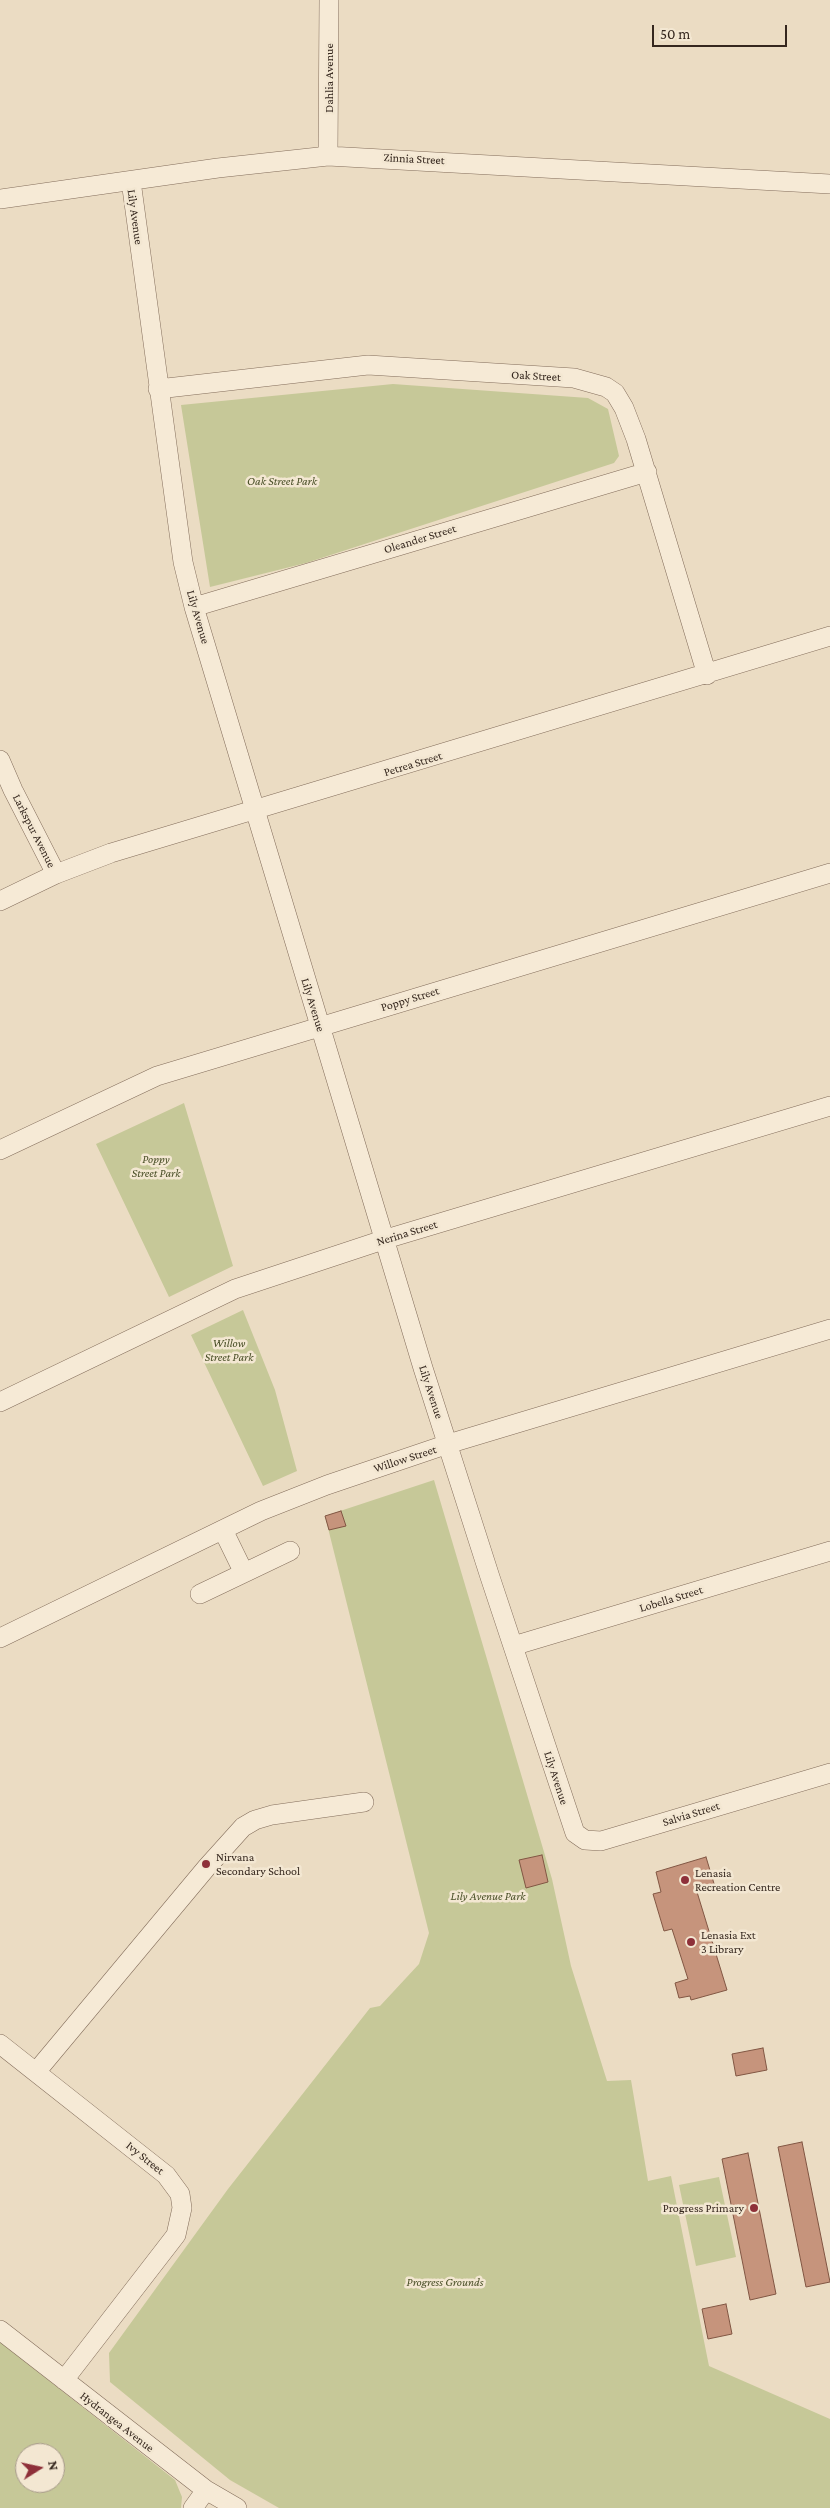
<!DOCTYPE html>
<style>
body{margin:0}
#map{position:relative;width:830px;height:2508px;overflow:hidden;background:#ebdcc3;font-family:"Crimson Pro",serif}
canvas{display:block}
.north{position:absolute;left:15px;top:2443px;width:50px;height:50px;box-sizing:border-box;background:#f3e7d2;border:1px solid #a79a8a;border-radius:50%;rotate:80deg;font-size:14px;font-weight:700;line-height:20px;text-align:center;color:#35271e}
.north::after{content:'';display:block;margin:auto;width:18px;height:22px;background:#8e3039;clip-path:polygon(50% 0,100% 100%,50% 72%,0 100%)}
.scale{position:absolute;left:652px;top:25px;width:135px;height:22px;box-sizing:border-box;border:2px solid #35271e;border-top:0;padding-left:6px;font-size:15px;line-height:18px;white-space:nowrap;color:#35271e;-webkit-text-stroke:4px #f3e7d2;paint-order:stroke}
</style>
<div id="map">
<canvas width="830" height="2508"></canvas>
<div class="north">N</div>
<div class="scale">50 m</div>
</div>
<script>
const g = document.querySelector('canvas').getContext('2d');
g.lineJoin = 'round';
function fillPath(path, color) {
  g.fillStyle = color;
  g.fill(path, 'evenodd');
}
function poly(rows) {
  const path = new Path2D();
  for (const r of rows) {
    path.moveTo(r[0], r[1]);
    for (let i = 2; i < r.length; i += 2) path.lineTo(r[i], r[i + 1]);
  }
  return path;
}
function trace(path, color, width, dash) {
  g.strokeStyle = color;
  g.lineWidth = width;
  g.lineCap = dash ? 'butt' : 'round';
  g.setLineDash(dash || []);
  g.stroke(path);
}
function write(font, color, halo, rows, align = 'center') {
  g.font = font + ' "Crimson Pro",serif';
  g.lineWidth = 5;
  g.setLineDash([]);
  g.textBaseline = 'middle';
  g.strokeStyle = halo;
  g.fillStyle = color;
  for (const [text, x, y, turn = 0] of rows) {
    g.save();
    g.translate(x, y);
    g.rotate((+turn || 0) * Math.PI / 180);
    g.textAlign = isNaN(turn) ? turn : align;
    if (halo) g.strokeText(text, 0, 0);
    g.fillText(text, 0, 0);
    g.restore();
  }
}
const green = poly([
 [393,384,588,398,608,409,619,456,614,463,306,563,210,587,181,405],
 [184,1103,233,1266,169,1297,96,1144],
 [243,1310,275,1390,297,1471,263,1486,191,1335],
 [434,1480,552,1879,571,1966,607,2081,631,2080,648,2181,671,2176,709,2366,830,2419,830,2508,279,2508,230,2480,110,2382,109,2353,228,2189,370,2008,380,2006,419,1964,429,1933,325,1516],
 [719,2177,736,2257,696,2266,679,2185],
 [0,2342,175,2480,182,2497,181,2508,0,2508],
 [25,2453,55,2453,55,2483,25,2483]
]);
const building = poly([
 [341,1511,346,1526,329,1530,325,1516,341,1511],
 [542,1855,548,1882,526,1888,519,1860,542,1855],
 [706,1857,715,1887,697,1892,727,1990,691,2000,690,1996,679,1998,675,1983,688,1979,672,1929,664,1931,653,1894,661,1892,656,1872,706,1857],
 [763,2048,767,2070,736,2076,732,2054,763,2048],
 [802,2142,830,2282,806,2287,778,2147,802,2142],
 [748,2153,776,2294,750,2300,722,2159,748,2153],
 [726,2304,732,2334,708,2339,702,2309,726,2304]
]);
const minor = poly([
 [328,156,329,0],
 [131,181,183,562,194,607,423,1368,490,1577,575,1833,585,1840,601,1841,830,1773],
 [0,199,218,168,328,156,830,184],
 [158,389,368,365,574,378,606,387,615,393,624,408,636,439,707,675],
 [194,607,647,472],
 [0,760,13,790,56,874],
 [0,901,56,874,111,853,830,636],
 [0,1150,157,1076,830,873],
 [0,1402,235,1289,386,1239,830,1106],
 [223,1530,244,1573,290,1551],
 [200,1594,244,1573],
 [0,1638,261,1511,327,1485,448,1444,830,1329],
 [513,1646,830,1551],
 [0,2044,166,2175,180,2194,182,2208,176,2235,64,2380],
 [36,2072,207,1867,243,1827,255,1820,272,1815,364,1802],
 [0,2330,206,2490,237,2508],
 [193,2508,206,2490]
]);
const markers = [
 [206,1864,5,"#8e3039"],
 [685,1880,5,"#8e3039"],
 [691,1942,5,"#8e3039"],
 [754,2208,5,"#8e3039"]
];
const streetNames = [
 ["Dahlia Avenue",329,78,-90],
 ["Zinnia Street",414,159,3],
 ["Lily Avenue",135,217,82],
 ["Oak Street",536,376,3],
 ["Oleander Street",420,539,-17],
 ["Lily Avenue",198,617,74],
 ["Petrea Street",413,764,-17],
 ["Larkspur Avenue",34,831,63],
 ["Poppy Street",410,999,-17],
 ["Lily Avenue",313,1005,73],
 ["Nerina Street",407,1233,-17],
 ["Lily Avenue",431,1392,72],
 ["Willow Street",405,1459,-18],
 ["Lobella Street",671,1599,-17],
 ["Lily Avenue",556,1778,72],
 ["Salvia Street",691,1814,-17],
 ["Ivy Street",145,2158,39],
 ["Hydrangea Avenue",117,2422,38]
];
const parkNames = [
 ["Oak Street Park",282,481],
 ["Poppy",156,1159],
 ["Street Park",156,1173],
 ["Willow",229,1343],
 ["Street Park",229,1357],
 ["Lily Avenue Park",488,1896],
 ["Progress Grounds",445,2282]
];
const poiNames = [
 ["Nirvana",216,1857],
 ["Secondary School",216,1871],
 ["Lenasia",695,1873],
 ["Recreation Centre",695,1887],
 ["Lenasia Ext",701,1935],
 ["3 Library",701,1949],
 ["Progress Primary",744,2208,"right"]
];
fillPath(green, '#c6c898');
fillPath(building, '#c6947c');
trace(building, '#815643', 1);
trace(minor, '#836d5b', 20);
trace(minor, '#f6ead6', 19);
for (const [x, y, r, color] of markers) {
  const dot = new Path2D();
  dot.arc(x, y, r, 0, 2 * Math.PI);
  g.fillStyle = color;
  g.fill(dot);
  trace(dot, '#f3e7d2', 2);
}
write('12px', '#35271e', '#f3e7d2', streetNames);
write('italic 12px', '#494f27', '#f3e7d2', parkNames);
write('12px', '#35271e', '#f3e7d2', poiNames, 'left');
</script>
